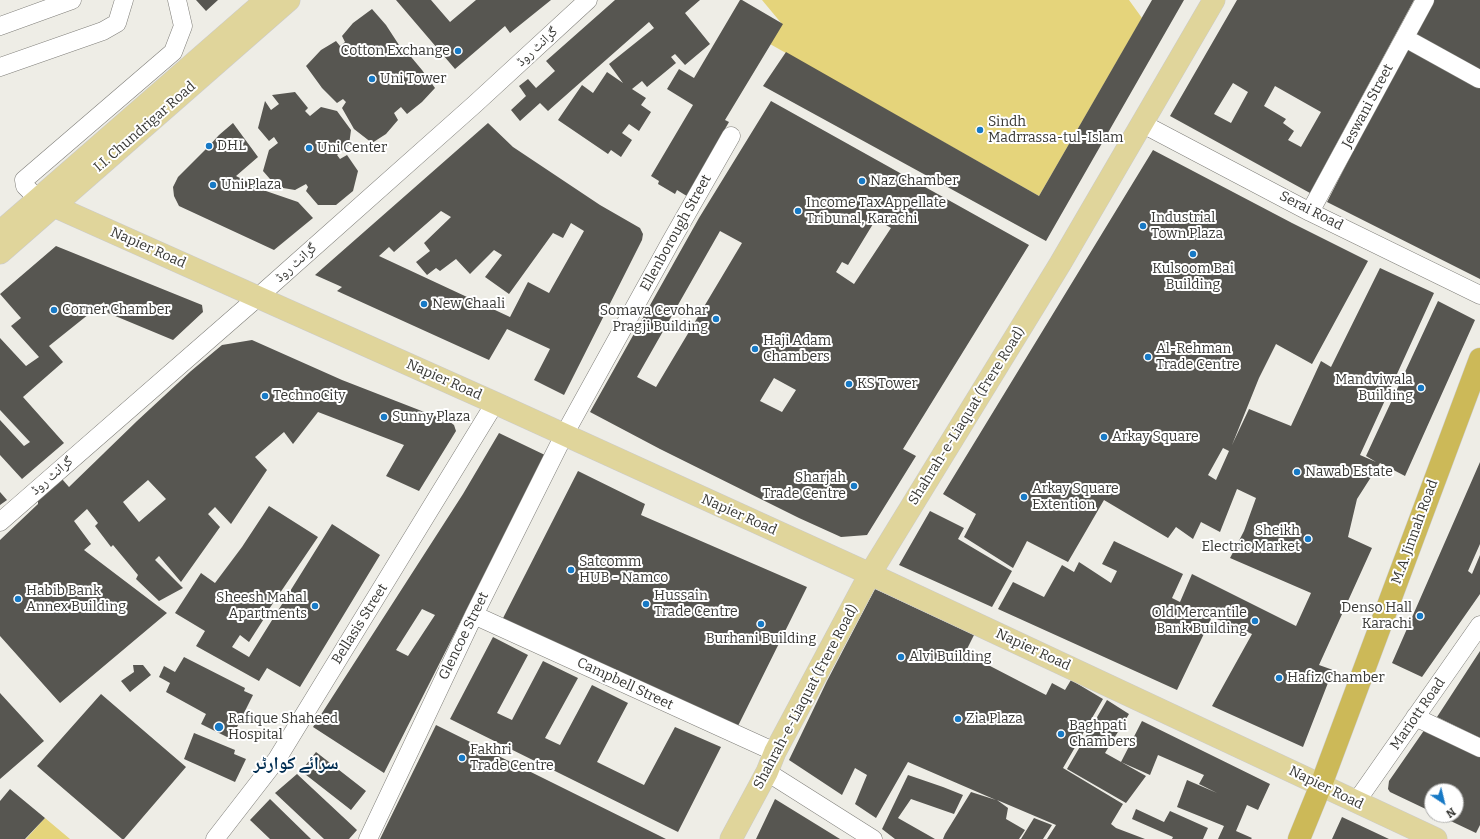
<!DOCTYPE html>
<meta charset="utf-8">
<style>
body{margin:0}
#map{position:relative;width:1480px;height:839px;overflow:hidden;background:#eeede6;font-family:Bitter,serif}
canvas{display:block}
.north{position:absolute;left:1424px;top:783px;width:40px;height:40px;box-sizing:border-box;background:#fff;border:1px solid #afafae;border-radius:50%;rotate:145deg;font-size:11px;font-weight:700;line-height:16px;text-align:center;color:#373734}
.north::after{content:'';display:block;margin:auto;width:14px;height:18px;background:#1779c5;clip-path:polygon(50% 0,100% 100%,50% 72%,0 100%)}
</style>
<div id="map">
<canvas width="1480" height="839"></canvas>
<div class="north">N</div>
</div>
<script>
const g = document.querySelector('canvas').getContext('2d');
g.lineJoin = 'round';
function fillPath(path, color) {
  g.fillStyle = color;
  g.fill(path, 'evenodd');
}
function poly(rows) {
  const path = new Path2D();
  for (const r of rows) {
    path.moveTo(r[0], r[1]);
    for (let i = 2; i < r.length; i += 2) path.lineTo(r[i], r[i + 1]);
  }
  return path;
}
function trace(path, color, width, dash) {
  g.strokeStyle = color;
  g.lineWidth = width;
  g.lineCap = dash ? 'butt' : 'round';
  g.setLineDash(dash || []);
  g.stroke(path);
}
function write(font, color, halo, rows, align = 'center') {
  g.font = font + ' Bitter,"Noto Naskh Arabic",serif';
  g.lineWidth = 4;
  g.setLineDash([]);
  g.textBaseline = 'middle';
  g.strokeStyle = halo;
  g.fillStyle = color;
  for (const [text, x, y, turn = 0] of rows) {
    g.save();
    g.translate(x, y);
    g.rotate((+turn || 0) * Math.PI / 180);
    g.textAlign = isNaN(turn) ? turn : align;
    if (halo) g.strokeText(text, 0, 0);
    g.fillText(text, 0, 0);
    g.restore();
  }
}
const green = poly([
 [762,0,1129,0,1142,18,1039,196,770,44,782,24],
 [45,818,70,839,26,839]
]);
const building = poly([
 [196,0,218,0,206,11],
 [396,0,431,0,450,22,476,0,551,0,510,33,505,26,455,69],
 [615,0,700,0,685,13,710,44,685,65,675,54,671,57,676,63,647,87,642,81,632,89,646,98,641,105,651,112,639,131,629,124,622,133,632,140,621,157,611,150,608,154,558,120,582,85,593,93,607,72,623,83,609,64,654,28,649,22,548,111,540,103,520,121,511,110,526,96,519,86,528,79,536,88,555,71,546,61],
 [740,0,742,0,783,24,725,120,729,122,718,141,690,198,677,190,675,194,658,184,659,181,651,176,693,105,667,89,679,69,694,78],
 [1152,0,1184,0,1046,241,763,86,786,52,1039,196],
 [1237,0,1414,0,1310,193,1170,116],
 [1233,83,1248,92,1231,123,1214,114],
 [1275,86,1321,112,1301,147,1288,140,1294,131,1283,123,1286,119,1264,106],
 [1433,0,1480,0,1480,75,1411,38],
 [372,9,386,25,399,45,396,47,403,55,407,52,422,70,435,88,422,102,407,114,401,107,394,113,398,120,386,134,372,143,354,129,342,108,346,102,343,99,337,103,322,88,306,66,321,50,336,41,340,46,345,42,342,36,353,23],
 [1407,46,1480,82,1480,279,1327,202],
 [295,92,308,108,305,111,310,116,321,107,337,111,351,130,349,145,337,155,340,159,347,155,358,171,353,191,336,205,318,205,306,191,308,187,306,184,295,190,277,187,263,171,269,150,278,143,274,137,269,141,258,128,265,101,271,110,279,104,272,95],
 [771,101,1029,245,903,449,916,456,867,535,841,537,799,518,660,449,590,412,699,218],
 [876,219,891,228,854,284,836,272,842,262,848,265],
 [720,231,742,243,656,387,637,377],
 [774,378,796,390,782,412,760,401],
 [233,123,258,157,236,176,263,190,298,202,313,218,274,250,179,206,174,196,173,187,178,177,209,146,219,135],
 [488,123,513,147,600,205,640,228,643,234,642,240,564,395,534,380,550,349,507,329,489,360,337,291,342,287,315,275],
 [441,211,451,217,424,243,430,251,416,262,427,275,436,268,440,271,456,259,470,274,494,250,502,255,485,277,509,294,553,233,563,238,571,223,584,231,549,293,528,282,510,317,379,256,389,247,394,252],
 [1153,150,1292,223,1368,261,1312,364,1276,344,1259,378,1232,445,1249,409,1291,426,1321,361,1331,367,1380,268,1434,293,1360,455,1376,462,1366,456,1438,301,1475,320,1405,476,1380,463,1357,499,1348,537,1372,548,1319,665,1333,670,1303,747,1212,706,1252,634,1212,617,1177,690,998,609,1013,582,1044,597,1062,565,1074,572,1079,562,1111,583,1117,571,1102,564,1114,541,1183,574,1172,598,1180,602,1192,574,1296,626,1311,593,1230,558,1244,531,1256,498,1237,489,1220,532,1201,522,1193,539,1176,527,1168,538,1104,500,1068,562,1027,541,1013,568,964,537,976,514,943,494],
 [1223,448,1229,451,1216,480,1208,475],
 [56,246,202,305,203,312,173,340,108,313,104,302,49,346,63,362,23,397,64,443,22,479,0,455,0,420,24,446,30,442,0,410,0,338,26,366,39,357,11,326,21,318,0,294],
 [252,340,342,380,450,422,454,425,456,431,419,491,386,476,404,445,318,412,293,444,284,432,255,457,267,470,231,524,215,507,208,514,220,527,181,582,159,556,155,560,183,588,159,601,136,579,138,575,113,545,111,547,95,526,98,523,87,509,74,521,91,544,84,550,167,613,60,703,0,636,0,540,38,504,38,501,62,479,69,487,137,421,191,371,216,350,222,345],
 [148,480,166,499,139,522,123,502],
 [499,433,547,456,512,520,384,773,313,727,463,494],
 [422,609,435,615,408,656,396,650],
 [1480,462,1480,544,1468,571,1472,574,1480,555,1480,594,1422,677,1392,663],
 [578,471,645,504,641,515,807,587,734,734,499,626],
 [0,492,7,500,0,505],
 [269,506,318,537,265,615,267,614,249,642,240,635,232,647,249,657,332,524,380,555,300,687,267,668,259,681,196,646,205,631,175,613,201,573,215,583,242,547],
 [930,511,964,528,958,539,1012,571,992,607,899,565],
 [875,589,974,635,965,653,1046,695,1052,683,1065,690,1071,680,1103,699,1063,768,1123,804,1111,824,1116,828,1145,839,1047,839,1056,825,997,800,1008,808,1006,819,1025,830,1019,839,943,839,945,834,971,792,996,800,908,762,876,818,855,804,867,775,855,768,842,795,789,760,827,681],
 [493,637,528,655,497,713,512,720,543,661,578,678,545,738,560,745,592,685,628,703,597,762,644,785,675,727,721,747,678,832,450,719],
 [1480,651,1480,738,1437,717],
 [184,657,245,688,244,691,253,695,231,739,201,724,206,714,166,692,170,683,159,677,164,666,175,672],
 [133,665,143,665,151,675,130,692,121,681,134,672],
 [0,693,44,741,0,779],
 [101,694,186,767,124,839,122,839,37,766],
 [1107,700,1129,714,1105,753,1146,776,1126,803,1067,769],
 [1142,721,1270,784,1258,810,1247,805,1236,831,1252,838,1251,839,1218,839,1224,826,1177,807,1187,780,1217,793,1199,784,1204,775,1158,755,1150,775,1121,762],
 [436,725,666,839,380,839],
 [1425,729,1480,756,1480,825,1476,833,1438,815,1456,815,1456,791,1432,791,1432,812,1390,792,1388,789,1389,781],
 [194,733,235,750,234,754,246,759,235,782,184,759],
 [316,752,366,791,351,810,301,771],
 [297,774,357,830,349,839,324,839,275,793],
 [908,775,943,787,963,795,954,814,911,799,898,818,935,839,895,839,882,829],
 [10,789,45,818,25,839,0,839,0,801],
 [270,799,311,839,270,839,250,820],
 [775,799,840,839,756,839],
 [1136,809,1164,822,1170,811,1208,828,1203,839,1172,839,1173,837,1132,819],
 [1342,817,1389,839,1332,839],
 [1034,818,1052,825,1043,839,1021,839]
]);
const minor = poly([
 [0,26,72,0],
 [1405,38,1479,79],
 [0,67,103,31,117,23,124,0],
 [1143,124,1310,212,1480,295],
 [38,199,25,186,24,180,173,52,183,26,177,0],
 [1310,212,1425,0],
 [0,522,258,297,475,104,588,0],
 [474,615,775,752],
 [1415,717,1480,748],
 [767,772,873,839],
 [1356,802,1480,625],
 [215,839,277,759,495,403],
 [368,839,474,615,564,435,670,243,731,136]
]);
const major = poly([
 [38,199,495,403,870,574,1436,839],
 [0,232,266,0],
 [0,253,289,0],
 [731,839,767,772,775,752,870,574,1060,264,1214,0]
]);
const highway = poly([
 [1299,839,1321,785,1480,359]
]);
const markers = [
 [458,51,4,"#1779c5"],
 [372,79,4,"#1779c5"],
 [980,130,4,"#1779c5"],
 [209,146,4,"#1779c5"],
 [309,148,4,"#1779c5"],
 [862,181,4,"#1779c5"],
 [213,185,4,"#1779c5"],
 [798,211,4,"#1779c5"],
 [1143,226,4,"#1779c5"],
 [1193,254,4,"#1779c5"],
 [424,304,4,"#1779c5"],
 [54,310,4,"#1779c5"],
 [716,319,4,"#1779c5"],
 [755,349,4,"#1779c5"],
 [1148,357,4,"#1779c5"],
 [849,384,4,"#1779c5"],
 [1421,388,4,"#1779c5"],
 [265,396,4,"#1779c5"],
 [384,417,4,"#1779c5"],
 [1104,437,4,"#1779c5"],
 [1297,472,4,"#1779c5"],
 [854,486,4,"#1779c5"],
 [1024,497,4,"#1779c5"],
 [1308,539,4,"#1779c5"],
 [571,570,4,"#1779c5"],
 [18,599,4,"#1779c5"],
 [646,604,4,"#1779c5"],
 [315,606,4,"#1779c5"],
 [1420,616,4,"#1779c5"],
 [1255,621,4,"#1779c5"],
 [761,624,4,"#1779c5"],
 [901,657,4,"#1779c5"],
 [1279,678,4,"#1779c5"],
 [958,719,4,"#1779c5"],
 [219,727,5,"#1779c5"],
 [1061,734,4,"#1779c5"],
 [462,758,4,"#1779c5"]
];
const streetNames = [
 ["گرانٹ روڈ",537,47,-43],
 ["Jeswani Street",1368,106,-62],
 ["I.I. Chundrigar Road",145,127,-41],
 ["Serai Road",1311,211,27],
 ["Ellenborough Street",676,233,-61],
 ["Napier Road",148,248,24],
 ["گرانٹ روڈ",296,263,-42],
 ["Napier Road",444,380,24],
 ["Shahrah-e-Liaquat (Frere Road)",967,416,-58],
 ["گرانٹ روڈ",52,476,-41],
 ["Napier Road",739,515,24],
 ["M.A. Jinnah Road",1415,532,-70],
 ["Bellasis Street",360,624,-58],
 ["Glencoe Street",464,636,-64],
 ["Napier Road",1033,650,25],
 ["Campbell Street",625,684,25],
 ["Shahrah-e-Liaquat (Frere Road)",806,697,-62],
 ["Mariott Road",1418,714,-55],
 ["Napier Road",1326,788,26]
];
const poiNames = [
 ["Cotton Exchange",450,51,"right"],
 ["Uni Tower",380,79],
 ["Sindh",988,122],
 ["Madrrassa-tul-Islam",988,138],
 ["DHL",217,146],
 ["Uni Center",317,148],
 ["Naz Chamber",870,181],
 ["Uni Plaza",221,185],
 ["Income Tax Appellate",806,203],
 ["Tribunal, Karachi",806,219],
 ["Industrial",1151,218],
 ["Town Plaza",1151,234],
 ["Kulsoom Bai",1193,269,"center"],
 ["Building",1193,285,"center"],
 ["New Chaali",432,304],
 ["Corner Chamber",62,310],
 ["Somava Cevohar",708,311,"right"],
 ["Pragji Building",708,327,"right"],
 ["Haji Adam",763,341],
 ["Chambers",763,357],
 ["Al-Rehman",1156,349],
 ["Trade Centre",1156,365],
 ["Mandviwala",1413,380,"right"],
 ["Building",1413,396,"right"],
 ["KS Tower",857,384],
 ["TechnoCity",273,396],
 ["Sunny Plaza",392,417],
 ["Arkay Square",1112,437],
 ["Nawab Estate",1305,472],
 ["Sharjah",846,478,"right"],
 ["Trade Centre",846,494,"right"],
 ["Arkay Square",1032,489],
 ["Extention",1032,505],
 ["Sheikh",1300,531,"right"],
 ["Electric Market",1300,547,"right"],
 ["Satcomm",579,562],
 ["HUB - Namco",579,578],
 ["Habib Bank",26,591],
 ["Annex Building",26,607],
 ["Hussain",654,596],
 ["Trade Centre",654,612],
 ["Sheesh Mahal",307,598,"right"],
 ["Apartments",307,614,"right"],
 ["Denso Hall",1412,608,"right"],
 ["Karachi",1412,624,"right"],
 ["Old Mercantile",1247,613,"right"],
 ["Bank Building",1247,629,"right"],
 ["Burhani Building",761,639,"center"],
 ["Alvi Building",909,657],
 ["Hafiz Chamber",1287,678],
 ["Rafique Shaheed",228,719],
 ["Hospital",228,735],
 ["Zia Plaza",966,719],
 ["Baghpati",1069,726],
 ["Chambers",1069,742],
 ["Fakhri",470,750],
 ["Trade Centre",470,766]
];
const districtNames = [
 ["سرائے کوارٹر",296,764]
];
fillPath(green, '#e5d47b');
fillPath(building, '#575651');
trace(minor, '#7f7e79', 19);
trace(major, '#cbcbca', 23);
trace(highway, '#cbcbca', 23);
trace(minor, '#fff', 18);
trace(major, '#e0d59b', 22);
trace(highway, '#ccb958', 22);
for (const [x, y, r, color] of markers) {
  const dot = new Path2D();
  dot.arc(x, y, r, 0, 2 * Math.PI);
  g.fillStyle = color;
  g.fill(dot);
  trace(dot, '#fff', 1.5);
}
write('14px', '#373734', '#fff', streetNames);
write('14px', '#373734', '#fff', poiNames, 'left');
write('bold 18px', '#002d51', '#fff', districtNames);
</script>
